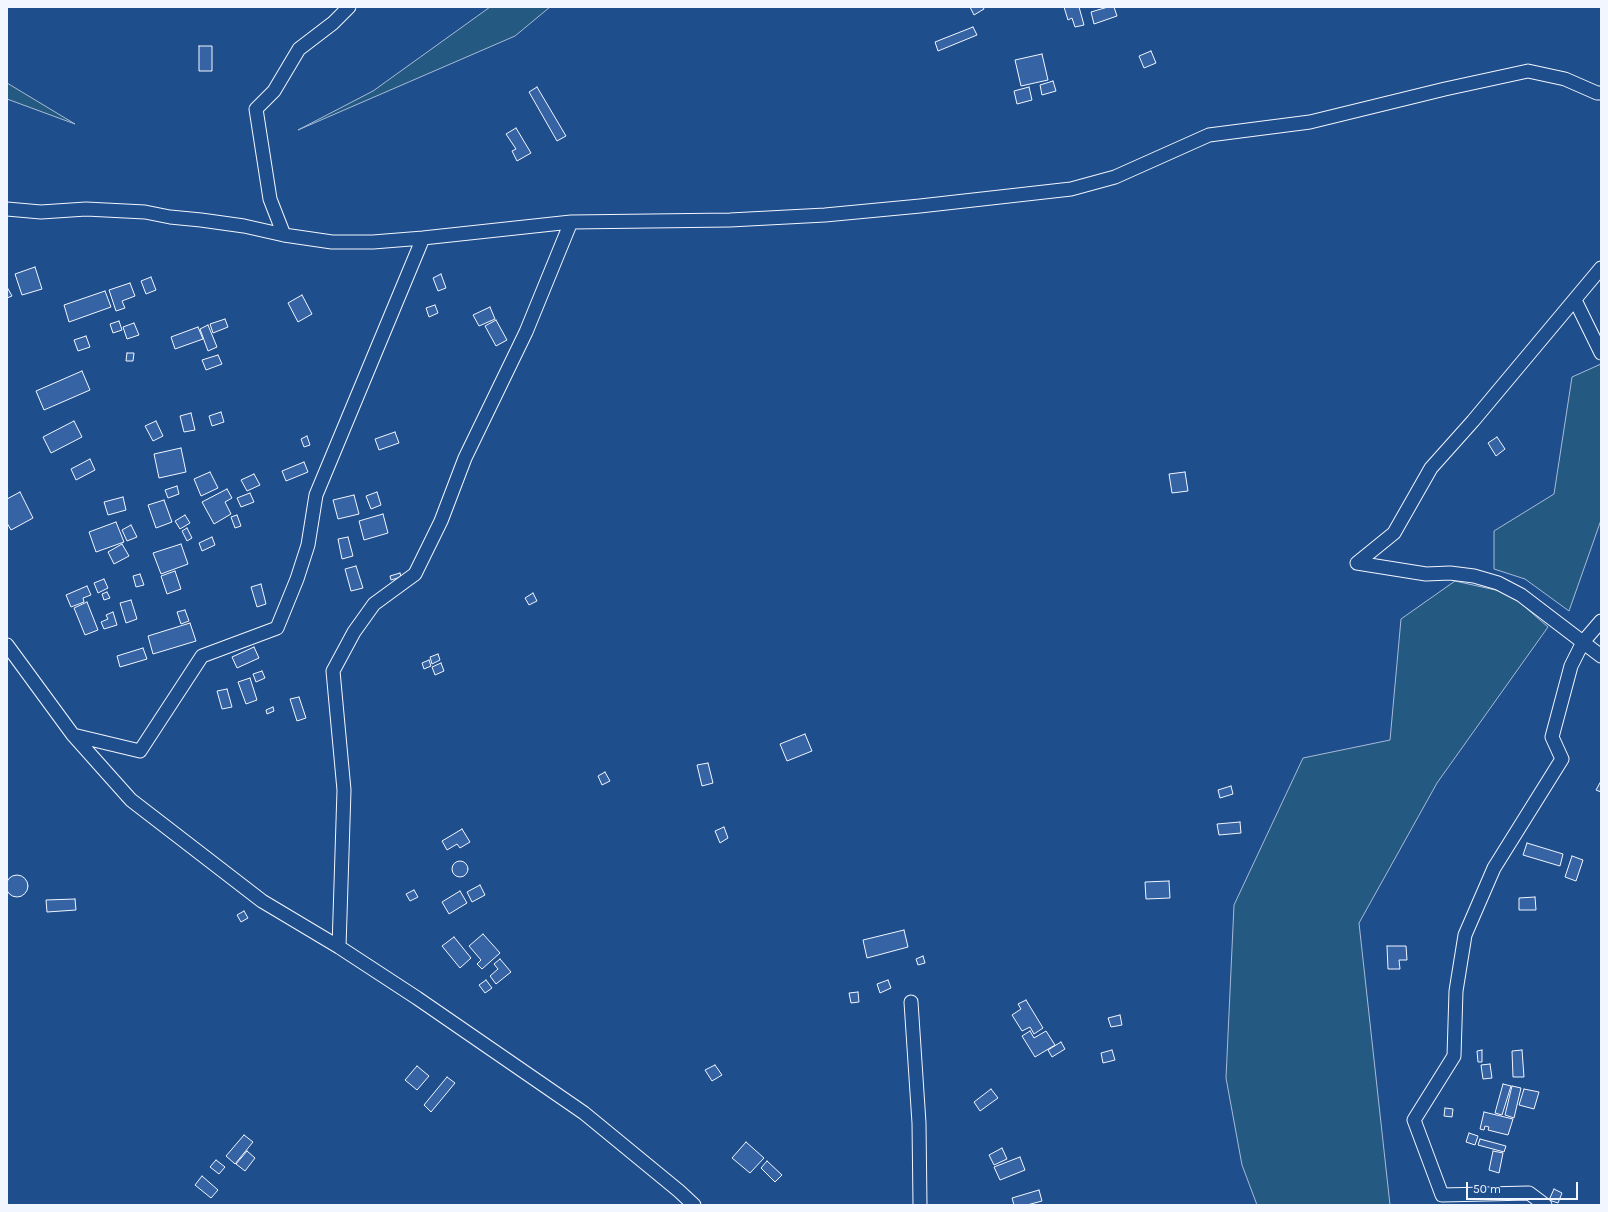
<!DOCTYPE html>
<style>
body{margin:0}
#map{position:relative;width:1608px;height:1212px;overflow:hidden;background:#1f4e8c;font-family:Karla,sans-serif}
canvas{display:block}
.frame{position:absolute;inset:0;border:8px solid #f2f6ff;pointer-events:none}
.scale{position:absolute;left:1466px;top:1182px;width:112px;height:18px;box-sizing:border-box;border:2px solid #f2f6ff;border-top:0;padding-left:5px;font-size:12px;line-height:14px;white-space:nowrap;color:#f2f6ff;-webkit-text-stroke:3px #1f4e8c;paint-order:stroke}
</style>
<div id="map">
<canvas width="1608" height="1212"></canvas>
<div class="frame"></div>
<div class="scale">50 m</div>
</div>
<script>
const g = document.querySelector('canvas').getContext('2d');
g.lineJoin = 'round';
function fillPath(path, color) {
  g.fillStyle = color;
  g.fill(path, 'evenodd');
}
function poly(rows) {
  const path = new Path2D();
  for (const r of rows) {
    if (r.length === 3) {
      path.moveTo(r[0] + r[2], r[1]);
      path.arc(r[0], r[1], r[2], 0, 2 * Math.PI);
      continue;
    }
    path.moveTo(r[0], r[1]);
    for (let i = 2; i < r.length; i += 2) path.lineTo(r[i], r[i + 1]);
  }
  return path;
}
function trace(path, color, width, dash) {
  g.strokeStyle = color;
  g.lineWidth = width;
  g.lineCap = dash ? 'butt' : 'round';
  g.setLineDash(dash || []);
  g.stroke(path);
}
const green = poly([
 [490,7,550,7,515,36,298,130,373,91,490,7],
 [7,83,75,124,7,99,7,83],
 [1601,364,1601,520,1569,611,1525,579,1494,569,1494,531,1554,494,1572,377,1601,364],
 [1455,581,1509,593,1548,627,1437,783,1359,923,1390,1205,1257,1205,1242,1165,1226,1078,1234,905,1303,758,1390,740,1401,619,1455,581]
]);
const building = poly([
 [970,7,983,7,984,9,974,15,970,7],
 [1064,7,1079,7,1084,25,1075,27,1072,18,1068,20,1064,7],
 [1108,7,1114,7,1117,16,1094,24,1091,12,1108,7],
 [973,27,977,35,938,51,935,42,973,27],
 [199,46,212,46,212,71,199,71,199,46],
 [1151,51,1156,63,1144,68,1139,56,1151,51],
 [1042,54,1048,80,1021,86,1015,60,1042,54],
 [1053,81,1056,91,1042,95,1040,85,1053,81],
 [537,87,566,136,557,141,529,92,537,87],
 [1029,87,1032,100,1017,104,1014,91,1029,87],
 [516,128,531,153,517,161,512,151,516,149,506,134,516,128],
 [35,267,42,289,22,295,15,274,35,267],
 [441,274,446,288,438,291,433,278,441,274],
 [151,277,156,290,146,294,141,281,151,277],
 [130,283,135,296,122,301,125,308,116,311,109,290,130,283],
 [7,287,12,296,7,298,7,287],
 [105,291,111,307,69,322,64,305,105,291],
 [302,295,312,314,298,322,288,303,302,295],
 [435,305,438,313,429,317,426,308,435,305],
 [490,307,495,319,479,326,473,315,490,307],
 [225,319,228,327,213,333,210,324,225,319],
 [496,320,507,340,496,346,485,326,496,320],
 [119,321,122,330,113,333,110,324,119,321],
 [134,323,139,335,127,339,123,327,134,323],
 [208,325,217,347,208,351,200,329,208,325],
 [198,327,203,339,175,349,171,337,198,327],
 [86,336,90,347,78,351,74,340,86,336],
 [127,353,134,353,133,361,126,361,127,353],
 [218,355,222,364,206,370,202,360,218,355],
 [82,371,90,390,44,410,36,391,82,371],
 [221,412,224,422,212,426,209,416,221,412],
 [191,413,195,430,184,432,180,416,191,413],
 [74,421,82,437,51,453,43,437,74,421],
 [156,421,163,436,153,441,145,426,156,421],
 [395,432,399,443,379,450,375,439,395,432],
 [307,436,310,445,304,447,301,439,307,436],
 [1497,437,1505,449,1496,456,1488,443,1497,437],
 [181,448,186,472,159,478,154,454,181,448],
 [90,459,95,470,76,480,71,469,90,459],
 [304,462,308,472,286,481,282,471,304,462],
 [210,472,218,488,201,496,194,479,210,472],
 [1185,472,1188,491,1172,493,1169,474,1185,472],
 [254,474,260,485,247,491,241,480,254,474],
 [177,486,179,494,168,498,165,490,177,486],
 [227,489,232,498,225,502,231,514,214,524,202,502,227,489],
 [20,492,33,518,11,530,7,523,7,499,20,492],
 [377,492,381,505,371,509,366,496,377,492],
 [250,493,254,502,241,507,237,498,250,493],
 [354,495,359,514,338,519,333,500,354,495],
 [123,497,126,510,108,515,104,502,123,497],
 [164,500,172,522,156,528,148,505,164,500],
 [383,514,388,533,364,540,359,521,383,514],
 [185,515,190,523,180,529,175,521,185,515],
 [237,515,241,526,235,528,231,517,237,515],
 [116,522,124,542,96,552,89,532,116,522],
 [131,525,137,537,127,541,122,530,131,525],
 [187,528,192,538,187,541,182,531,187,528],
 [212,537,215,545,202,551,199,543,212,537],
 [348,537,353,556,342,559,338,539,348,537],
 [122,544,129,556,114,564,108,552,122,544],
 [181,544,188,564,161,574,153,553,181,544],
 [356,566,363,588,351,591,345,569,356,566],
 [175,571,181,589,167,594,161,576,175,571],
 [400,573,401,577,391,580,390,576,400,573],
 [140,574,144,585,136,587,133,576,140,574],
 [104,579,108,588,98,593,94,583,104,579],
 [261,584,266,604,257,607,251,587,261,584],
 [87,586,91,595,83,598,84,602,71,607,66,595,87,586],
 [107,592,110,598,104,600,102,594,107,592],
 [533,593,537,601,529,605,525,598,533,593],
 [131,600,137,619,126,623,120,603,131,600],
 [87,602,98,630,85,635,74,608,87,602],
 [185,610,189,621,181,624,177,612,185,610],
 [113,612,117,625,104,629,101,622,108,619,106,615,113,612],
 [190,623,196,641,153,654,148,636,190,623],
 [254,647,259,658,237,668,232,657,254,647],
 [143,648,147,659,120,667,117,656,143,648],
 [438,654,440,660,432,664,430,657,438,654],
 [429,660,431,666,424,669,422,663,429,660],
 [441,663,444,671,435,675,432,667,441,663],
 [262,671,265,678,256,682,253,674,262,671],
 [250,678,257,700,246,704,238,682,250,678],
 [227,689,232,707,222,709,217,691,227,689],
 [299,697,306,718,297,721,290,699,299,697],
 [273,707,274,711,267,714,266,710,273,707],
 [805,734,812,751,787,761,780,744,805,734],
 [708,763,713,783,702,786,697,765,708,763],
 [605,772,610,781,602,785,598,776,605,772],
 [1601,781,1601,792,1596,790,1601,781],
 [1231,786,1233,794,1220,798,1218,790,1231,786],
 [1240,822,1241,833,1219,835,1217,824,1240,822],
 [724,827,728,838,720,843,715,831,724,827],
 [462,829,470,842,460,848,457,844,447,850,442,841,462,829],
 [1527,843,1563,854,1560,866,1523,855,1527,843],
 [1572,856,1583,860,1576,881,1565,877,1572,856],
 [460,869,8],
 [17,886,11],
 [1169,881,1170,898,1146,899,1145,882,1169,881],
 [480,885,485,895,472,902,467,892,480,885],
 [414,890,418,897,410,901,406,894,414,890],
 [460,891,467,903,449,914,442,902,460,891],
 [1535,897,1536,910,1519,910,1519,898,1535,897],
 [75,899,76,910,47,912,46,900,75,899],
 [244,911,248,918,241,922,237,915,244,911],
 [904,930,908,947,867,958,863,940,904,930],
 [483,934,500,953,482,969,477,964,481,960,469,946,483,934],
 [454,937,471,958,460,968,442,946,454,937],
 [1387,946,1406,946,1407,960,1399,960,1400,969,1388,969,1387,946],
 [923,956,925,963,918,965,916,959,923,956],
 [500,959,511,972,496,984,490,976,498,969,494,964,500,959],
 [486,980,492,988,485,993,479,985,486,980],
 [888,980,891,988,880,993,877,984,888,980],
 [858,992,859,1002,851,1003,849,993,858,992],
 [1026,1000,1043,1028,1034,1034,1030,1027,1022,1031,1012,1015,1021,1009,1018,1004,1026,1000],
 [1120,1015,1122,1025,1111,1027,1108,1018,1120,1015],
 [1030,1031,1034,1038,1046,1031,1055,1045,1035,1057,1022,1036,1030,1031],
 [1061,1042,1065,1049,1052,1057,1048,1050,1061,1042],
 [1112,1050,1115,1060,1103,1063,1101,1053,1112,1050],
 [1482,1050,1482,1062,1478,1062,1477,1051,1482,1050],
 [1522,1050,1524,1077,1513,1077,1512,1051,1522,1050],
 [1490,1064,1492,1078,1483,1079,1481,1065,1490,1064],
 [715,1065,722,1075,712,1081,705,1070,715,1065],
 [417,1066,429,1076,417,1090,405,1080,417,1066],
 [447,1077,455,1083,431,1112,424,1105,447,1077],
 [1503,1084,1511,1086,1502,1115,1495,1113,1503,1084],
 [1512,1086,1521,1088,1514,1118,1505,1115,1512,1086],
 [991,1089,998,1098,980,1111,974,1102,991,1089],
 [1524,1089,1539,1092,1534,1109,1519,1105,1524,1089],
 [1445,1108,1453,1109,1452,1117,1444,1116,1445,1108],
 [1484,1112,1513,1119,1508,1135,1488,1130,1489,1127,1485,1126,1484,1130,1480,1129,1484,1112],
 [1469,1133,1478,1136,1475,1145,1466,1142,1469,1133],
 [244,1135,253,1142,235,1164,226,1156,244,1135],
 [1480,1139,1506,1146,1504,1152,1478,1145,1480,1139],
 [746,1142,764,1158,750,1173,732,1158,746,1142],
 [1002,1148,1007,1159,994,1165,989,1155,1002,1148],
 [247,1151,255,1158,245,1171,236,1164,247,1151],
 [1493,1151,1503,1153,1499,1173,1489,1170,1493,1151],
 [1020,1157,1025,1170,1000,1180,994,1167,1020,1157],
 [216,1160,225,1167,219,1174,210,1167,216,1160],
 [767,1161,782,1175,775,1182,761,1168,767,1161],
 [202,1176,218,1190,211,1198,195,1185,202,1176],
 [1554,1189,1562,1193,1558,1203,1549,1200,1554,1189],
 [1039,1190,1042,1201,1027,1205,1014,1205,1012,1198,1039,1190]
]);
const minor = poly([
 [7,209,41,212,86,209,145,212,170,217,201,220,244,226,284,235,332,242,373,242,423,238,571,222,730,220,825,215,920,206,1071,189,1115,177,1209,135,1310,122,1445,89,1528,71,1565,79,1597,93,1601,93],
 [284,235,270,199,256,109,274,91,299,49,333,23,349,7],
 [1575,300,1601,353],
 [1357,563,1394,533,1431,468,1473,421,1601,268],
 [1357,563,1426,574,1450,573,1474,576,1498,583,1521,595,1601,656],
 [7,645,73,735,131,800,262,901,339,947,417,998,584,1113,679,1191,694,1205],
 [73,735,140,751,202,656,277,628,297,579,308,545,316,495,423,238],
 [339,947,344,790,333,671,354,632,374,604,415,574,441,521,465,458,526,332,571,222],
 [911,1002,919,1123,920,1205],
 [1545,1205,1529,1193,1442,1195,1414,1120,1454,1056,1456,991,1465,935,1494,868,1562,759,1552,737,1571,666,1583,642,1601,621]
]);
fillPath(green, '#245a82');
trace(green, '#a8bbd7', 1);
fillPath(building, '#3563a3');
trace(building, '#f2f6ff', 1);
trace(minor, '#f2f6ff', 15);
trace(minor, '#1f4e8c', 13);
</script>
